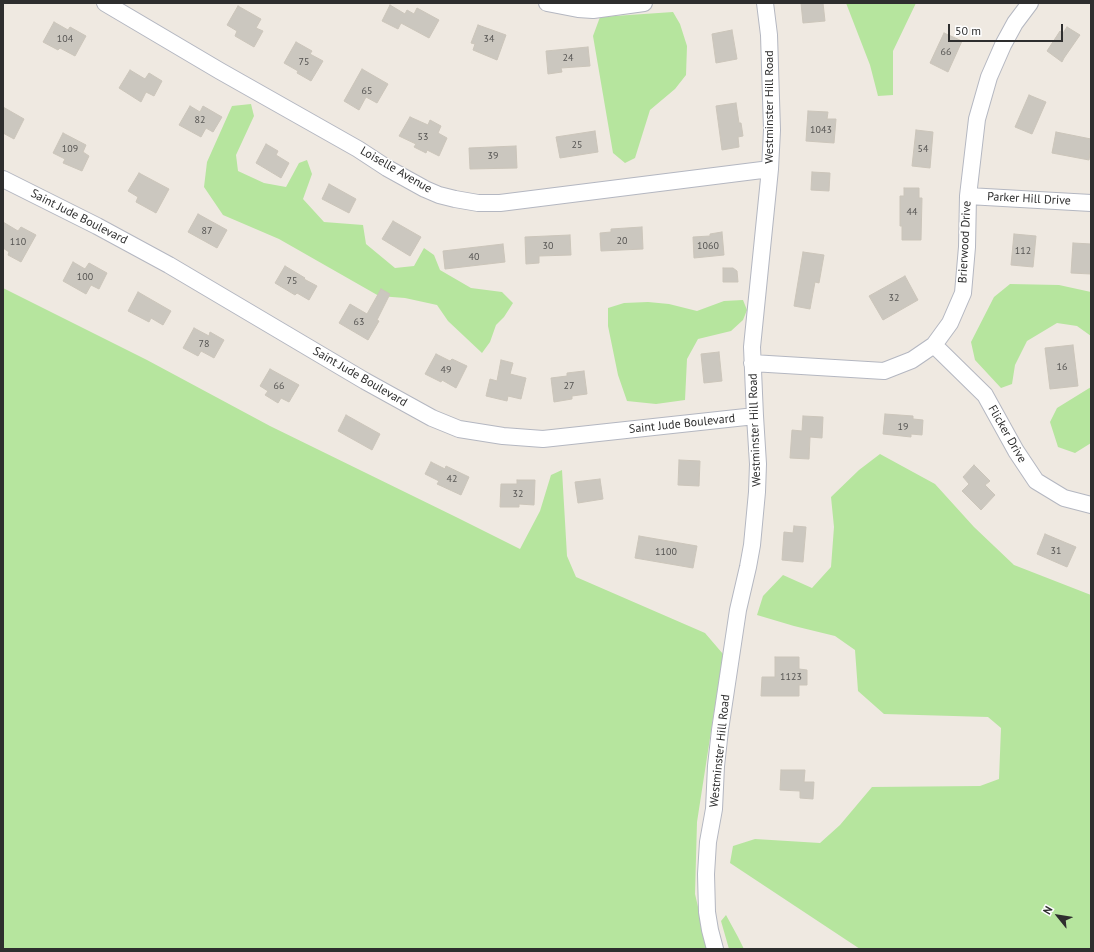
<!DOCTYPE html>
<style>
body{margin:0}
#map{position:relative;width:1094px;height:952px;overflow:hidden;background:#efe9e1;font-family:"PT Sans",sans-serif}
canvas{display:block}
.frame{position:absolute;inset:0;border:4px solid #2e2e2e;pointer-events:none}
.north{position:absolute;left:1038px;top:896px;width:40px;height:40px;-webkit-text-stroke:3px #fff;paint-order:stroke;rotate:300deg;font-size:11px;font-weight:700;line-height:16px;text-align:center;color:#2e2e2e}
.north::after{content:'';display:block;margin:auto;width:14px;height:18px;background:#2e2e2e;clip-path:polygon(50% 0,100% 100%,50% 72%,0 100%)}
.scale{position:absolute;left:948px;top:24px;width:115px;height:18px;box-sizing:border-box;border:2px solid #2e2e2e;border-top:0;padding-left:5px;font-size:12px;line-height:14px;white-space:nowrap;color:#2e2e2e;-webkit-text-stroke:3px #fff;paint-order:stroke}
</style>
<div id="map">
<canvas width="1094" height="952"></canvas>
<div class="frame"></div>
<div class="north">N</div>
<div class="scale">50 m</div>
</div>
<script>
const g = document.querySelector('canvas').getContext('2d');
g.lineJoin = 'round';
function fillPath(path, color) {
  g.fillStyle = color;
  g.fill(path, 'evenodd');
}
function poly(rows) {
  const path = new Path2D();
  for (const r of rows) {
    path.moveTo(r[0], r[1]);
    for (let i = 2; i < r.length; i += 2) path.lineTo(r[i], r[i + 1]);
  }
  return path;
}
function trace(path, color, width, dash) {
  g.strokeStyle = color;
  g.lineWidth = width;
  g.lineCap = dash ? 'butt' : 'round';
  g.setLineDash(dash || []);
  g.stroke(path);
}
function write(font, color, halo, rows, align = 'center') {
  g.font = font + ' "PT Sans",sans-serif';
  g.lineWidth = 3;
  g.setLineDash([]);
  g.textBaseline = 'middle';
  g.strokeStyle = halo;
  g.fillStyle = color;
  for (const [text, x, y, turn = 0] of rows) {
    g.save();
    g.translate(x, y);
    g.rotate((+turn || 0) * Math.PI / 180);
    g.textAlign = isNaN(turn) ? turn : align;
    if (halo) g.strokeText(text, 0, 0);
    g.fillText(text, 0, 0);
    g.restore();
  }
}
const green = poly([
 [846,3,916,3,893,51,893,95,878,96,870,65],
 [673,12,680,24,687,46,686,75,675,89,650,110,635,158,625,163,613,153,593,36,600,17],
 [251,104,254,116,236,155,238,171,264,183,286,187,299,163,307,160,312,174,303,199,324,222,363,225,366,244,395,268,414,266,424,248,434,255,440,270,471,288,502,292,513,303,504,317,496,325,490,342,482,353,448,321,437,305,405,298,379,296,279,239,223,215,204,187,207,162,232,106],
 [1010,284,1059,285,1091,292,1091,336,1077,326,1057,323,1027,341,1015,365,1012,384,1001,388,975,360,971,342,994,297],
 [3,288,147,360,270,426,458,518,520,549,540,511,551,475,562,470,567,556,576,577,705,633,723,654,697,822,695,894,705,937,710,949,3,949],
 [743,300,747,310,743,320,731,331,698,339,687,359,685,400,656,404,627,401,618,375,608,326,608,308,624,303,648,302,669,304,697,311,724,301],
 [1091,387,1091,443,1075,453,1058,447,1050,422,1057,408],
 [880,454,935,484,974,527,1014,565,1091,595,1091,949,860,949,730,863,733,846,755,839,820,843,840,825,872,787,980,786,999,779,1001,728,988,717,884,714,858,691,855,650,835,636,794,626,757,615,763,596,783,575,812,588,831,567,834,527,831,497,859,470],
 [726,915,738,937,744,949,729,949,721,921]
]);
const building = poly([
 [801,3,823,3,825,21,803,23,801,3],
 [390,5,405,14,407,10,414,14,417,8,439,20,429,38,401,23,398,29,382,21,390,5],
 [238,6,261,19,256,28,263,31,254,47,235,36,237,31,227,25,238,6],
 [54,22,68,30,70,27,86,36,75,56,60,48,58,50,43,42,54,22],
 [478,25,506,35,497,60,473,50,475,44,471,43,478,25],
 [1067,27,1080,35,1064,58,1062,62,1047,51,1060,31,1063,33,1067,27],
 [732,30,737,59,716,63,712,34,732,30],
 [944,33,962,41,948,72,930,63,944,33],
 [296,42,312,51,310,54,323,61,311,81,297,73,298,71,284,63,296,42],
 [588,47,590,66,561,68,562,72,548,74,546,51,588,47],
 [362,69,388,84,377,103,366,97,359,110,344,101,362,69],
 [130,70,145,79,149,73,162,81,154,96,146,92,141,102,119,88,130,70],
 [1029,95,1046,102,1032,134,1015,127,1029,95],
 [736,103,739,123,741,123,743,136,738,137,739,147,722,150,716,106,736,103],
 [190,106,200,112,203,106,222,117,213,132,206,128,201,137,179,125,190,106],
 [3,107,24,119,14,139,3,133,3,107],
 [808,111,828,112,827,119,836,119,834,143,806,141,808,111],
 [410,117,428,125,430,120,441,126,438,133,447,138,439,156,427,150,426,153,414,147,416,144,399,136,410,117],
 [916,130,933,132,930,168,912,166,916,130],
 [595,131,598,152,560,158,556,137,595,131],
 [1056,132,1091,139,1091,148,1089,160,1052,153,1056,132],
 [63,133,86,145,83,152,89,156,82,171,63,163,65,159,53,153,63,133],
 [266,144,278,151,276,155,289,163,281,178,256,163,266,144],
 [516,146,517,168,470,169,469,148,516,146],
 [812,172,830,173,829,191,811,190,812,172],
 [139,173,169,189,156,213,136,202,138,197,128,191,139,173],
 [329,184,356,199,349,213,322,199,329,184],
 [904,188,919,188,919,198,922,198,921,240,902,240,902,226,900,226,900,196,904,196,904,188],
 [198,214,227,230,217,248,188,232,198,214],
 [393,221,421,237,410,256,382,239,393,221],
 [3,222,18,231,21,227,36,235,21,262,8,255,9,252,3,248,3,222],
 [642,227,643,249,601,251,600,233,611,232,611,229,642,227],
 [722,232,724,255,694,258,693,237,710,236,710,234,722,232],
 [1014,234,1036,236,1033,267,1011,265,1014,234],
 [570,235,571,255,539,256,539,263,526,264,525,237,570,235],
 [1073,243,1091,244,1091,274,1071,273,1073,243],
 [503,244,505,262,445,269,443,251,503,244],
 [803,252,824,255,819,283,815,282,810,309,794,306,803,252],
 [73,262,85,269,89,263,107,273,99,289,91,285,86,294,63,281,73,262],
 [285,266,305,278,304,279,317,286,309,300,297,293,295,295,275,283,285,266],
 [723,268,733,268,737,271,738,282,723,282,723,268],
 [905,276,918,300,883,320,869,296,905,276],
 [381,289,390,294,377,320,379,321,368,340,339,323,350,304,367,314,381,289],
 [138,292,171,311,163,325,151,318,149,322,128,311,138,292],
 [194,328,209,336,210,332,224,340,214,358,201,351,198,356,183,348,194,328],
 [1073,345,1078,386,1050,389,1045,348,1073,345],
 [719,352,722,381,704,383,701,354,719,352],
 [436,354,450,361,452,359,467,366,456,388,442,380,441,382,425,374,436,354],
 [501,360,513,363,510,374,526,378,521,399,508,396,507,401,486,396,490,379,497,381,501,360],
 [270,369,299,385,289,402,281,398,278,403,265,395,268,391,260,386,270,369],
 [584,371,587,394,572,396,572,399,554,402,551,378,567,376,567,373,584,371],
 [885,414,913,416,913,419,923,420,922,435,911,434,911,437,883,434,885,414],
 [346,415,380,434,372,450,338,431,346,415],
 [803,416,823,417,822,438,810,437,809,459,790,458,792,430,802,431,803,416],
 [679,460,700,461,699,486,678,485,679,460],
 [431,462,445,469,446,466,469,477,461,495,437,484,439,481,425,474,431,462],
 [974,465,990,481,985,485,995,495,981,510,962,491,969,484,963,477,974,465],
 [600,479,603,499,578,503,575,482,600,479],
 [517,480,535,480,534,505,519,504,519,507,500,507,501,484,517,484,517,480],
 [794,526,806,527,803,562,782,560,784,532,793,533,794,526],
 [1045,534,1076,547,1067,567,1037,554,1045,534],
 [639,536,697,546,693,568,635,558,639,536],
 [775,657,799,657,799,669,807,670,807,685,799,685,799,696,761,696,762,677,775,677,775,657],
 [781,770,805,770,804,782,814,782,813,799,800,798,800,791,780,790,781,770]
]);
const street = poly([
 [105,3,220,71,358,149,387,168,425,189,439,195,455,199,478,203,500,203,770,169],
 [547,3,578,9,593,10,644,3],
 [3,179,97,226,169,265,365,381,432,418,459,429,503,436,543,439,755,416],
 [968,196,1091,203],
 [934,345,985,395,1016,451,1036,481,1064,498,1091,505],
 [752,363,884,371,912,360,934,345,950,323,963,293,967,247,968,196,977,119,989,77,1003,45,1015,23,1030,3],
 [715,949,710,930,707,912,706,874,708,842,714,809,716,766,720,730,738,610,748,567,752,545,757,492,758,464,755,416,752,347,770,169,772,130,769,35,765,3]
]);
const numberNames = [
 ["104",65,39],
 ["34",489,39],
 ["66",946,52],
 ["24",568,58],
 ["75",304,62],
 ["65",367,91],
 ["82",200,120],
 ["1043",821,130],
 ["53",423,137],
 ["25",577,145],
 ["109",70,149],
 ["54",923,149],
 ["39",493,156],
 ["44",912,212],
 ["87",207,231],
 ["20",622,241],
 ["110",18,242],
 ["30",548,246],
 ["1060",708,246],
 ["112",1023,251],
 ["40",474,257],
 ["100",85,277],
 ["75",292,281],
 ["32",894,298],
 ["63",359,322],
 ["78",204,344],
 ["16",1062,367],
 ["49",446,370],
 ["66",279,386],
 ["27",569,386],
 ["19",903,427],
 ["42",452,479],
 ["32",518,494],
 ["31",1056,551],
 ["1100",666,552],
 ["1123",791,677]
];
const streetNames = [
 ["Westminster Hill Road",770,107,-90],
 ["Loiselle Avenue",396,170,30],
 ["Parker Hill Drive",1029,199,3],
 ["Saint Jude Boulevard",79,217,27],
 ["Brierwood Drive",965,242,-87],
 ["Saint Jude Boulevard",360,377,30],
 ["Saint Jude Boulevard",682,424,-6],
 ["Westminster Hill Road",755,430,-92],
 ["Flicker Drive",1007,434,60],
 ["Westminster Hill Road",720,751,-84]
];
fillPath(green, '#b6e59e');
fillPath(building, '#cbc7bf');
trace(building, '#cbc5ba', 1);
trace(street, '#b4b7c1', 18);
trace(street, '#fff', 16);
write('10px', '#555452', null, numberNames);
write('12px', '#2e2e2e', '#fff', streetNames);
</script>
